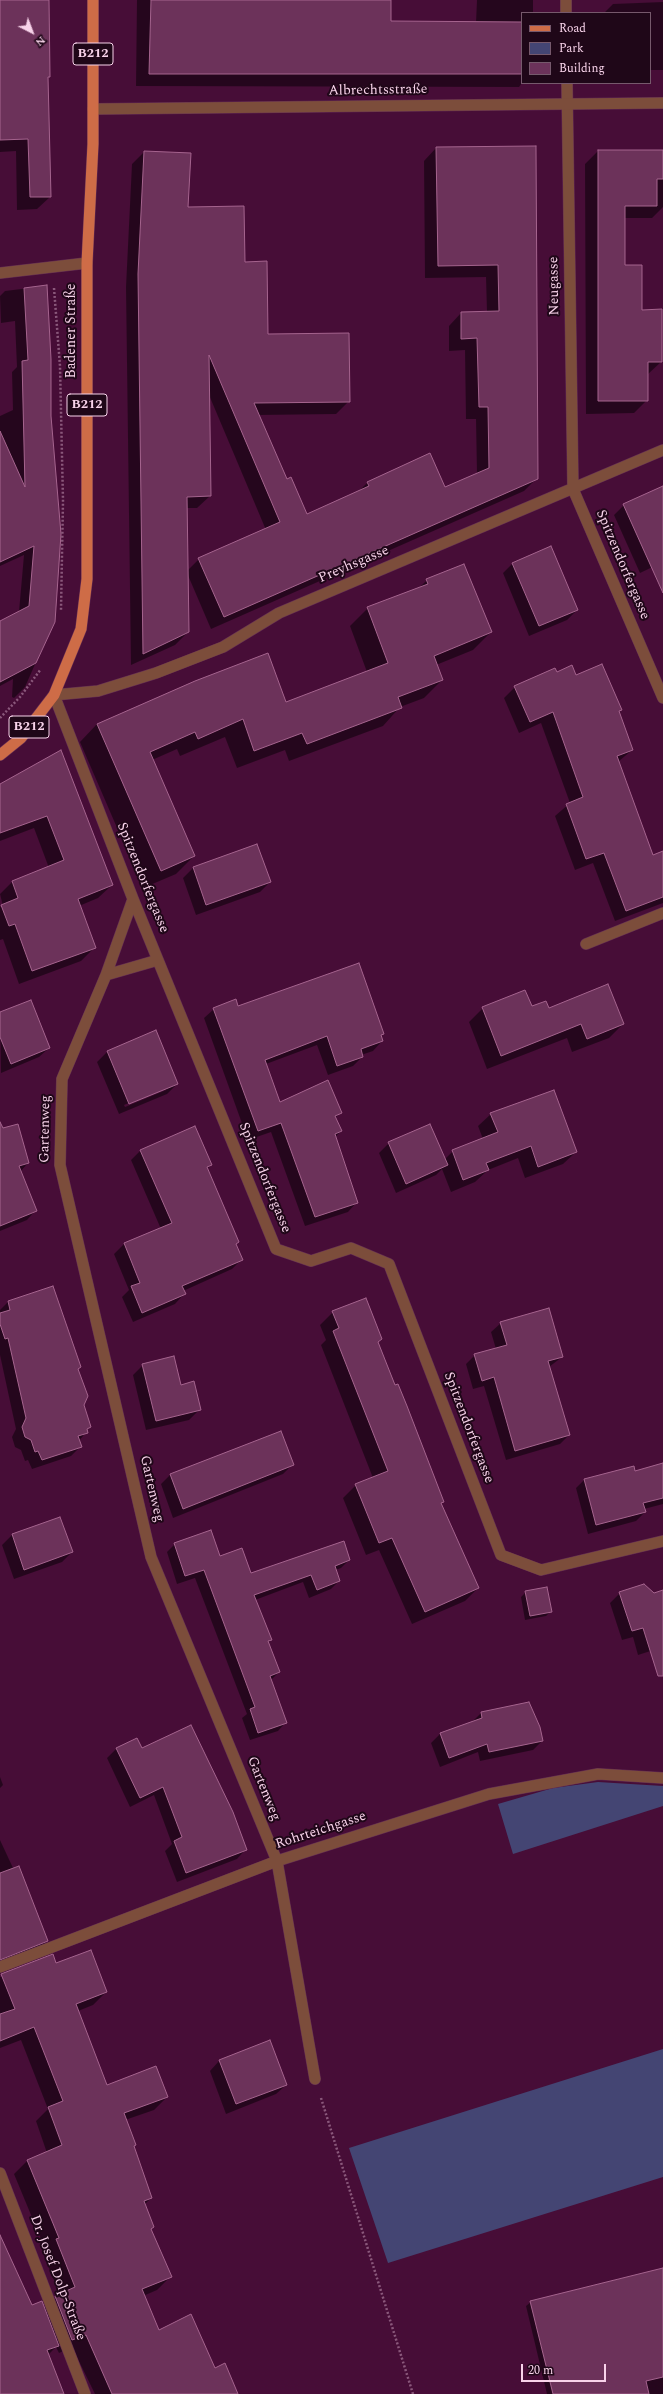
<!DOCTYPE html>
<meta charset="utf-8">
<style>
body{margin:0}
#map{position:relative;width:663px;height:2394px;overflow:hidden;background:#470d37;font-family:Spectral,serif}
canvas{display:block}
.legend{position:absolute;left:521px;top:12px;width:130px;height:72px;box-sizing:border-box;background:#1f0718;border:1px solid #76596c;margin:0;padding:5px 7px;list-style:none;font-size:12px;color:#f8d3ea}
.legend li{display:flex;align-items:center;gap:8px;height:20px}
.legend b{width:20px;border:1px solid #76596c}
.north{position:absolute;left:12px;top:12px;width:40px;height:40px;-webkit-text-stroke:3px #1f0718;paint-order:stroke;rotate:138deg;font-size:11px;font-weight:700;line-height:16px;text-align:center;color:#f8d3ea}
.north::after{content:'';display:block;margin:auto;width:14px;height:18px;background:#f8d3ea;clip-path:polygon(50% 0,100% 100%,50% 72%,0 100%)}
.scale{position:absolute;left:521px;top:2364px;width:85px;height:18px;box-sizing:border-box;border:2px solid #f8d3ea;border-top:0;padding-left:5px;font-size:12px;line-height:14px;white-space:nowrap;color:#f8d3ea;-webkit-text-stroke:3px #1f0718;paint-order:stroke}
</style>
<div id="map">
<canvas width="663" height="2394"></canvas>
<ul class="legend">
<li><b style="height:5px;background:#ce6c47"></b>Road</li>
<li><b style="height:11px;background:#444573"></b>Park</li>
<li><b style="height:11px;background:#6c325a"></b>Building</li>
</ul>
<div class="north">N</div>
<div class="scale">20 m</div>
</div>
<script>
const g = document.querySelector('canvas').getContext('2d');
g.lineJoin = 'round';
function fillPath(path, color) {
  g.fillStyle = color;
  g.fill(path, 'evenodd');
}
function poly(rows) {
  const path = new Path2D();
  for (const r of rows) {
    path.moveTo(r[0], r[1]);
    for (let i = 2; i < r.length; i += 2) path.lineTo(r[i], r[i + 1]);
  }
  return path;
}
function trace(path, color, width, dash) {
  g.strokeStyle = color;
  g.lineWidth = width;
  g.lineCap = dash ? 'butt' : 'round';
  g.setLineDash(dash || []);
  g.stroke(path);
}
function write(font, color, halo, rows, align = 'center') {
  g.font = font + ' Spectral,serif';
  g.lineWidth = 4;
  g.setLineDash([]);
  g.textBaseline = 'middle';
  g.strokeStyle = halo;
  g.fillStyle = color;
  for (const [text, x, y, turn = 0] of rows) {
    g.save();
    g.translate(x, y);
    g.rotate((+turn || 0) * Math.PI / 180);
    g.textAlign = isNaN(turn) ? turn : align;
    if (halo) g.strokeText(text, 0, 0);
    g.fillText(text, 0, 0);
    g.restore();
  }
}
const green = poly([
 [598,1782,663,1786,663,1806,513,1854,498,1804,553,1788],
 [663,2049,663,2177,388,2263,349,2148]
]);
const shadow = poly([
 [0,0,49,0,49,76,47,79,50,197,37,209,17,210,16,151,0,152],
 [137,0,390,0,390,22,476,23,477,0,533,0,533,13,522,13,522,83,519,87,136,86],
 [663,2,663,70,650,70,650,13,604,13,613,4],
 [535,147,537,478,524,491,211,629,187,573,188,632,175,645,131,665,126,287,132,164,144,152,187,208,244,263,267,335,349,401,336,414,258,415,286,481,306,515,357,493,368,482,445,488,477,474,476,419,466,419,465,350,449,351,449,326,461,313,487,312,486,277,425,278,424,161,436,148],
 [209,395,266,530,199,559,187,571,186,508,197,508,210,496],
 [598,151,663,151,663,207,652,218,624,218,624,266,661,362,647,375,647,400,634,413,586,414,585,164],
 [46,286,54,621,25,687,14,698,12,697,13,679,0,686,0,625,15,657,24,555,0,566,0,416,13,410,12,372,17,367,15,321,1,323,0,296,5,291],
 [663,488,663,562,640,573,614,515,624,505],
 [513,563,577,610,567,620,529,636,503,573],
 [427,580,491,632,473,650,436,665,442,680,424,698,400,707,383,726,289,761,285,750,237,768,225,737,180,756,177,749,152,760,194,856,176,874,143,888,80,742,97,724,285,703,367,672,350,626,368,608,418,589],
 [556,673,576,677,621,709,618,712,632,750,618,762,652,856,663,852,663,903,615,921,593,863,575,870,555,816,570,803,541,723,519,733,504,698,515,687],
 [60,751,112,885,98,898,79,906,94,948,81,961,19,984,3,939,0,940,0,907,3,906,0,894,12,882,49,868,34,828,0,841,0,785],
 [193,868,270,882,260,892,196,915,183,878],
 [237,1007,383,1033,380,1036,382,1041,373,1051,361,1055,362,1057,353,1066,328,1075,317,1045,266,1064,279,1103,341,1112,335,1118,341,1131,335,1137,357,1202,348,1212,305,1226,271,1132,248,1140,204,1018,214,1009],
 [531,1007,548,1009,623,1024,609,1038,572,1052,567,1038,487,1069,469,1022,483,1008],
 [0,1013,49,1048,39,1057,1,1073],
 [155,1031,177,1084,167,1094,119,1114,97,1062,107,1052],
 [166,1088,166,1090,125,1107,124,1105],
 [491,1114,576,1152,563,1164,525,1178,518,1158,488,1170,475,1182,451,1192,442,1169,436,1175,396,1193,379,1153,389,1143,444,1160,453,1151,483,1139,478,1126],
 [0,1130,28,1163,20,1172,36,1210,27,1220,0,1231],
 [141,1150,211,1165,207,1169,238,1242,235,1245,241,1260,232,1269,183,1291,184,1294,175,1304,133,1322,122,1297,129,1290,114,1254,124,1244,161,1229,131,1160],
 [52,1287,77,1369,82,1404,90,1427,79,1441,81,1446,71,1456,32,1469,28,1460,25,1461,21,1450,15,1447,12,1437,16,1429,0,1355,0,1310,8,1302],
 [333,1312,377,1342,443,1501,441,1503,478,1588,465,1601,412,1624,379,1550,366,1555,343,1498,356,1485,373,1478,321,1345,326,1340,320,1325],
 [501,1323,562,1357,549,1367,569,1435,560,1444,506,1460,484,1386,473,1389,466,1364,475,1355,496,1349,491,1332],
 [143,1365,180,1386,199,1410,189,1420,146,1430,133,1375],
 [293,1464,283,1474,173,1518,161,1484,171,1474],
 [663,1464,663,1504,644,1509,645,1512,636,1521,588,1534,576,1488,585,1479,634,1472],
 [60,1519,72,1552,62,1562,14,1579,2,1545,12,1535],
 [175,1544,220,1558,251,1574,349,1560,341,1568,335,1570,339,1581,331,1589,309,1598,303,1582,255,1600,271,1639,268,1643,279,1672,271,1680,286,1722,278,1731,250,1740,242,1718,247,1714,195,1578,177,1584,167,1552],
 [663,1591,663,1647,638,1655,633,1637,622,1640,610,1603,620,1593,653,1594],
 [526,1592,551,1611,546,1616,525,1620,521,1597],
 [481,1713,542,1741,533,1750,480,1761,478,1752,440,1767,431,1743,440,1734,472,1722],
 [116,1749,142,1750,246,1849,237,1859,177,1882,165,1851,172,1844,154,1795,130,1807,107,1758],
 [0,1777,3,1785,0,1788],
 [0,1840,47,1941,34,1954,0,1967],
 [56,1964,106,1992,93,2005,78,2011,107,2086,167,2097,154,2110,125,2120,151,2198,144,2205,150,2230,170,2277,157,2290,143,2296,159,2332,214,2369,237,2394,95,2394,72,2347,59,2353,56,2347,48,2355,63,2394,0,2394,0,2259,31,2307,43,2308,60,2295,43,2253,46,2251,14,2174,27,2161,47,2153,36,2121,48,2109,21,2040,0,2048,0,1977],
 [219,2061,286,2085,276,2094,226,2114,210,2071],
 [663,2269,663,2394,547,2394,526,2306,531,2302]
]);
const building = poly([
 [0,0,49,0,50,77,48,77,51,197,30,197,28,139,0,140,0,0],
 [151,0,391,0,391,21,522,22,522,74,149,74,151,0],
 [536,146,538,479,224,617,198,558,280,522,209,355,211,496,187,497,189,632,143,654,138,274,144,151,191,153,188,207,244,206,245,262,267,261,268,334,349,333,350,402,254,403,287,479,291,477,307,514,369,486,367,482,430,453,445,487,489,468,488,407,479,407,477,338,461,339,461,312,499,311,498,265,438,266,436,147,536,146],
 [598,150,663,150,663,179,657,179,657,206,625,206,625,265,642,265,642,310,662,309,662,362,648,362,648,401,598,401,598,150],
 [47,285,51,359,51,416,61,534,55,622,36,663,0,682,0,621,29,606,34,546,0,562,0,431,25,487,22,361,28,360,24,288,47,285],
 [663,486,663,593,623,504,663,486],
 [551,546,578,610,539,626,512,563,551,546],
 [464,564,492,632,434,656,443,680,398,697,402,708,307,744,302,733,254,751,243,719,198,739,195,732,150,752,195,856,161,871,97,724,195,681,268,653,286,702,388,663,367,607,428,584,426,579,464,564],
 [602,664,622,710,619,711,633,750,617,756,653,855,663,851,663,897,626,911,604,853,586,859,566,804,583,797,553,712,530,722,514,686,555,668,557,672,572,665,576,675,602,664],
 [61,750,113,885,78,899,96,948,32,971,15,924,9,926,1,905,18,898,12,881,64,860,47,816,0,833,0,784,61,750],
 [257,844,271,882,206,905,193,867,257,844],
 [359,963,384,1034,381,1035,383,1041,361,1049,363,1057,337,1066,327,1036,265,1060,280,1102,328,1080,342,1113,335,1116,342,1131,335,1134,358,1203,315,1217,281,1123,258,1131,213,1008,236,999,238,1006,359,963],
 [608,984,624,1024,587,1039,581,1024,501,1056,482,1007,525,990,532,1006,546,1001,549,1008,608,984],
 [31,1000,50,1048,11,1064,0,1037,0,1012,31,1000],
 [156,1030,178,1084,129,1104,107,1051,156,1030],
 [554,1090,577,1152,538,1167,531,1146,486,1163,489,1170,463,1180,452,1150,498,1132,490,1113,554,1090],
 [0,1122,3,1128,18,1124,29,1163,19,1166,37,1211,0,1226,0,1122],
 [430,1124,448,1165,406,1184,388,1142,430,1124],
 [195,1126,212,1165,207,1167,239,1242,236,1244,243,1260,182,1286,186,1294,142,1313,131,1286,140,1283,124,1243,172,1223,140,1150,195,1126],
 [53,1286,81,1367,78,1369,88,1396,84,1405,91,1427,87,1429,88,1433,78,1436,82,1447,42,1460,38,1451,35,1452,31,1440,25,1437,22,1427,26,1418,8,1338,5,1339,0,1324,0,1313,10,1310,8,1301,53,1286],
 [366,1298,382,1339,378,1342,395,1385,398,1384,407,1406,444,1502,441,1503,479,1588,425,1612,392,1538,379,1543,355,1484,388,1471,333,1331,339,1328,332,1311,366,1298],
 [549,1308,563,1357,548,1361,570,1435,515,1451,494,1377,482,1381,474,1354,507,1345,500,1322,549,1308],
 [174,1356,181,1385,194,1381,201,1410,156,1421,142,1364,174,1356],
 [281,1431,294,1465,183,1509,170,1474,281,1431],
 [663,1463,663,1498,643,1503,646,1512,596,1525,584,1479,634,1466,635,1471,663,1463],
 [60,1517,73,1552,24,1570,12,1534,60,1517],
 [211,1530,220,1556,242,1548,251,1573,344,1541,350,1560,335,1566,340,1581,317,1590,311,1575,254,1595,272,1640,268,1641,280,1672,270,1676,287,1723,258,1733,250,1709,255,1707,204,1570,185,1576,174,1543,211,1530],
 [644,1584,654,1593,663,1590,663,1676,658,1676,643,1628,632,1631,619,1592,644,1584],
 [547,1587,552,1612,530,1616,525,1591,547,1587],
 [529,1702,540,1727,543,1741,489,1752,487,1744,449,1758,440,1733,482,1718,481,1712,529,1702],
 [191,1725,233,1812,247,1850,186,1873,174,1841,182,1837,163,1787,140,1798,116,1748,137,1738,142,1748,191,1725],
 [19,1866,48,1941,0,1960,0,1873,19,1866],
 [91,1950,107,1992,76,2004,107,2085,156,2066,168,2097,124,2113,136,2145,134,2146,152,2198,144,2201,154,2227,151,2229,172,2277,142,2289,159,2330,191,2314,215,2368,225,2363,238,2394,112,2394,86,2335,72,2340,55,2296,75,2287,56,2239,59,2238,27,2160,62,2145,48,2107,63,2101,34,2027,0,2041,0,2014,15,2009,1,1974,53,1954,56,1963,91,1950],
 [270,2040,287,2085,236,2104,219,2060,270,2040],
 [0,2235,32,2305,42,2301,59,2346,47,2350,64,2394,0,2394,0,2235],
 [663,2268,663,2377,646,2381,649,2394,553,2394,530,2301,663,2268]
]);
const path = poly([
 [54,288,60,366,63,501,61,610],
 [0,718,20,697,41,669],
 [321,2098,413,2394]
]);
const service = poly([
 [586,944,663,913]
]);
const minor = poly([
 [566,0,566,13],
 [567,83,573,489,663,698],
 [0,273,87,263],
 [663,450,279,613,223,647,156,673,98,691,54,695,133,899,276,1249,311,1261,351,1248,389,1264,501,1555,541,1570,663,1541],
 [133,899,106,975,62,1079,60,1165,151,1557,277,1861,315,2079],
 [106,975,158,960],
 [0,1967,277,1861,489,1794,598,1774,663,1778],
 [0,2173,85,2394]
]);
const tertiary = poly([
 [93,109,663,103]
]);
const primary = poly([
 [0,755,21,738,54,695,81,629,87,579,87,263,93,144,93,0]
]);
const shields = [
 [93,54,40],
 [87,405,40],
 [29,727,40]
];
const shieldNames = [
 ["B212",93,54],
 ["B212",87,405],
 ["B212",29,727]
];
const streetNames = [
 ["Albrechtsstraße",378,91,-1],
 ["Neugasse",555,286,-91],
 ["Badener Straße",72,331,-90],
 ["Preyhsgasse",354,565,-23],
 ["Spitzendorfergasse",622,565,67],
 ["Spitzendorfergasse",142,878,68],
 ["Gartenweg",46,1129,-89],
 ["Spitzendorfergasse",264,1178,68],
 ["Spitzendorfergasse",468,1428,69],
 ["Gartenweg",151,1489,77],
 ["Gartenweg",263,1789,68],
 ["Rohrteichgasse",321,1831,-18],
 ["Dr. Josef Dolp-Straße",57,2278,69]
];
fillPath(green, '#444573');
fillPath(shadow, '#0007');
fillPath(building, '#6c325a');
trace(building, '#a5648e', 1);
trace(service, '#632d54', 12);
trace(minor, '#632d54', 12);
trace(tertiary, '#632d54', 12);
trace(primary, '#632d54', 12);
trace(path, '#8a587b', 2.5, [2, 2]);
trace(service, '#7c4d3b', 11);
trace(minor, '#7c4d3b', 11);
trace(tertiary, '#7c4d3b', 11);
trace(primary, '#ce6c47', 11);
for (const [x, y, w] of shields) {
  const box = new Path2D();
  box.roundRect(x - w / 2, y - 11, w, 22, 3);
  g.fillStyle = '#1f0718';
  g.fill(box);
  trace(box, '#f8d3ea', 1);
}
write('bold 13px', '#f8d3ea', null, shieldNames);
write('14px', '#f8d3ea', '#1f0718', streetNames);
</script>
